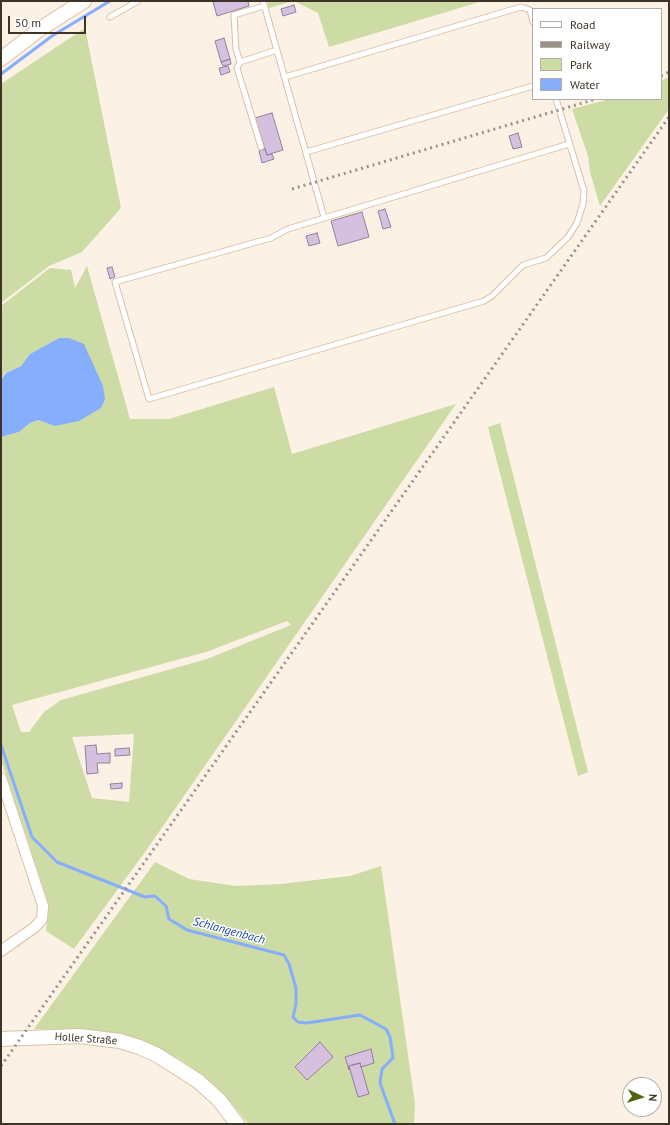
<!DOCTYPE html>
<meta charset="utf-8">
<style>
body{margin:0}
#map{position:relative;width:670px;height:1125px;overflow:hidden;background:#fbf1e5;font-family:"PT Sans",sans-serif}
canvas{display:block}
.frame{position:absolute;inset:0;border:2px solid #3d3327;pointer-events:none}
.legend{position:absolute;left:532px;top:8px;width:130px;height:92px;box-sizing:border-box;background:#fff;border:1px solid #b1ada9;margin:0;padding:5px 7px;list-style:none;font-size:12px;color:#3d3327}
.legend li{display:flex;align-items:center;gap:8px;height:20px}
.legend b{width:20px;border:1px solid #b1ada9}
.north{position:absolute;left:622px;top:1077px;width:40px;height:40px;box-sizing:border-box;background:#fff;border:1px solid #b1ada9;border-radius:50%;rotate:94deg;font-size:11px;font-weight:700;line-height:16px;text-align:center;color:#3d3327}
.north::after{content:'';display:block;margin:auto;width:14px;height:18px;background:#4f6411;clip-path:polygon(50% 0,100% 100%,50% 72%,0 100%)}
.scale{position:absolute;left:8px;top:16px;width:78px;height:18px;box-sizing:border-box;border:2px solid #3d3327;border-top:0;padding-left:5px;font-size:12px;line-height:14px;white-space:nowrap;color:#3d3327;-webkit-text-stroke:3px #fff;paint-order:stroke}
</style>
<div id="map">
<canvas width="670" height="1125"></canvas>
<div class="frame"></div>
<ul class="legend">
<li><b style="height:5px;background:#fff"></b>Road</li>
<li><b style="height:5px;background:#9b9185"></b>Railway</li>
<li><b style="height:11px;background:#cddba4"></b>Park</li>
<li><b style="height:11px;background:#86aefc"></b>Water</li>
</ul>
<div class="north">N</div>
<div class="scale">50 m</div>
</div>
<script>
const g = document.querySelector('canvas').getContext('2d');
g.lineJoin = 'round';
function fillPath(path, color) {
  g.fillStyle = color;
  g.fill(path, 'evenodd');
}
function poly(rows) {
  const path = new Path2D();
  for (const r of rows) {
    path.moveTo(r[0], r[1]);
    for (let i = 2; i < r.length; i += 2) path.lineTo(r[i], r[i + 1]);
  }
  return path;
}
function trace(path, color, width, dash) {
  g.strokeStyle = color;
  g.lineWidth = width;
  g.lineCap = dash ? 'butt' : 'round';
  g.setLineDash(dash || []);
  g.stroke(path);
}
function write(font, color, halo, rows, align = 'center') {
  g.font = font + ' "PT Sans",sans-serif';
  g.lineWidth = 3;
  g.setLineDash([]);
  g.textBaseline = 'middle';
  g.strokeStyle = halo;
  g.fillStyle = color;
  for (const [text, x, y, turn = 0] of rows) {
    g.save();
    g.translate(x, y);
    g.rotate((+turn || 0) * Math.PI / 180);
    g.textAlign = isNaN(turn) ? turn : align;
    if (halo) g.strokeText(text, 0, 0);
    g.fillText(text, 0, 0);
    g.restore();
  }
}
const green = poly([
 [267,1,483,1,329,47,318,13,294,1,269,8],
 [85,28,121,208,82,252,49,266,1,303,1,84],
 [669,77,669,109,600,206,590,172,588,156,572,109,610,99,661,99,661,81],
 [87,266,130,419,169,419,274,387,292,454,456,404,145,852,74,949,46,931,49,905,1,760,1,437,19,432,30,423,38,420,55,426,59,338,30,354,21,366,5,373,1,379,1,358,4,367,1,355,1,306,50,268,71,270,75,288],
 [287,621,291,625,207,659,61,700,44,712,29,732,21,732,12,705,206,652],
 [134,734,129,802,92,798,72,737],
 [500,423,588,772,578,776,488,427],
 [155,862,189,879,236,886,281,884,350,876,381,866,415,1104,414,1124,248,1124,228,1099,204,1076,182,1061,159,1048,139,1039,81,1029,34,1029]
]);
const water = poly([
 [59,338,69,338,84,344,103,386,105,399,101,408,79,421,55,426,38,420,30,423,19,432,1,437,1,380,6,373,21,366,30,354]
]);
const stream = poly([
 [1,74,52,36,110,1],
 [1,745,32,837,57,862,145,897,155,896,166,906,169,919,187,930,284,955,289,964,296,988,296,1004,293,1017,298,1022,307,1023,360,1015,386,1029,390,1037,393,1058,382,1069,380,1083,395,1124]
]);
const building = poly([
 [216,1,248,1,249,6,217,16,213,2,216,1],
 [294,5,296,12,283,16,281,9,294,5],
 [224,38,230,59,221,62,215,41,224,38],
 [230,59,231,64,223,66,221,62,230,59],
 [228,66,230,72,221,75,219,68,228,66],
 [272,113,283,150,267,155,255,118,272,113],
 [518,133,522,147,513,149,509,136,518,133],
 [265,149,267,155,272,154,274,159,262,163,259,151,265,149],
 [385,209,391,227,383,229,378,211,385,209],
 [362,212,369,237,338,246,331,221,362,212],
 [317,233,320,243,309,246,306,236,317,233],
 [112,267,115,277,110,279,107,268,112,267],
 [96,745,97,754,110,753,110,763,97,763,98,773,87,774,85,746,96,745],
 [129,748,130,755,115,756,115,749,129,748],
 [122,783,122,788,111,789,110,784,122,783],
 [320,1042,333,1057,307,1080,295,1067,320,1042],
 [371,1049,374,1063,361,1067,360,1063,349,1066,349,1070,345,1057,371,1049],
 [360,1063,369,1094,358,1097,349,1066,360,1063]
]);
const lane = poly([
 [263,1,324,217],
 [264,6,234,15,236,49,240,62,277,50],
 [110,17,138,1],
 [240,62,237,68,261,147],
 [285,77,521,7,530,10,533,22],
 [556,99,584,191,583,204,577,223,568,237,546,258,523,265,492,296,484,301,149,399,115,282,271,238,288,229,569,144],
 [306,152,533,86]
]);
const street = poly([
 [1,778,43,906,42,919,35,927,1,951]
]);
const secondary = poly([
 [1,59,40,29,84,1],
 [1,1039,79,1036,120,1041,139,1047,157,1055,198,1081,219,1100,237,1124]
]);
const rail = poly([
 [661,76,669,72],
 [292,189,596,99],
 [1,1066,669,117]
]);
const streetNames = [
 ["Holler Straße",86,1039,4]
];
const waterNames = [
 ["Schlangenbach",229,931,15]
];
fillPath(green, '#cddba4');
fillPath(water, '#86aefc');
trace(stream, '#86aefc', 3);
fillPath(building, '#d6c0df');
trace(building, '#94809d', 1);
trace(lane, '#dac1a3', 7);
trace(street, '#dac1a3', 12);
trace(secondary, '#dac1a3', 16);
trace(lane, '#fff', 5);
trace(street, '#fff', 10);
trace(secondary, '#fff', 14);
trace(rail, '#9b9185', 3, [2, 4]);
write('11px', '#3d3327', '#fff', streetNames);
write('italic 12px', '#1d459e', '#fff', waterNames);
</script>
